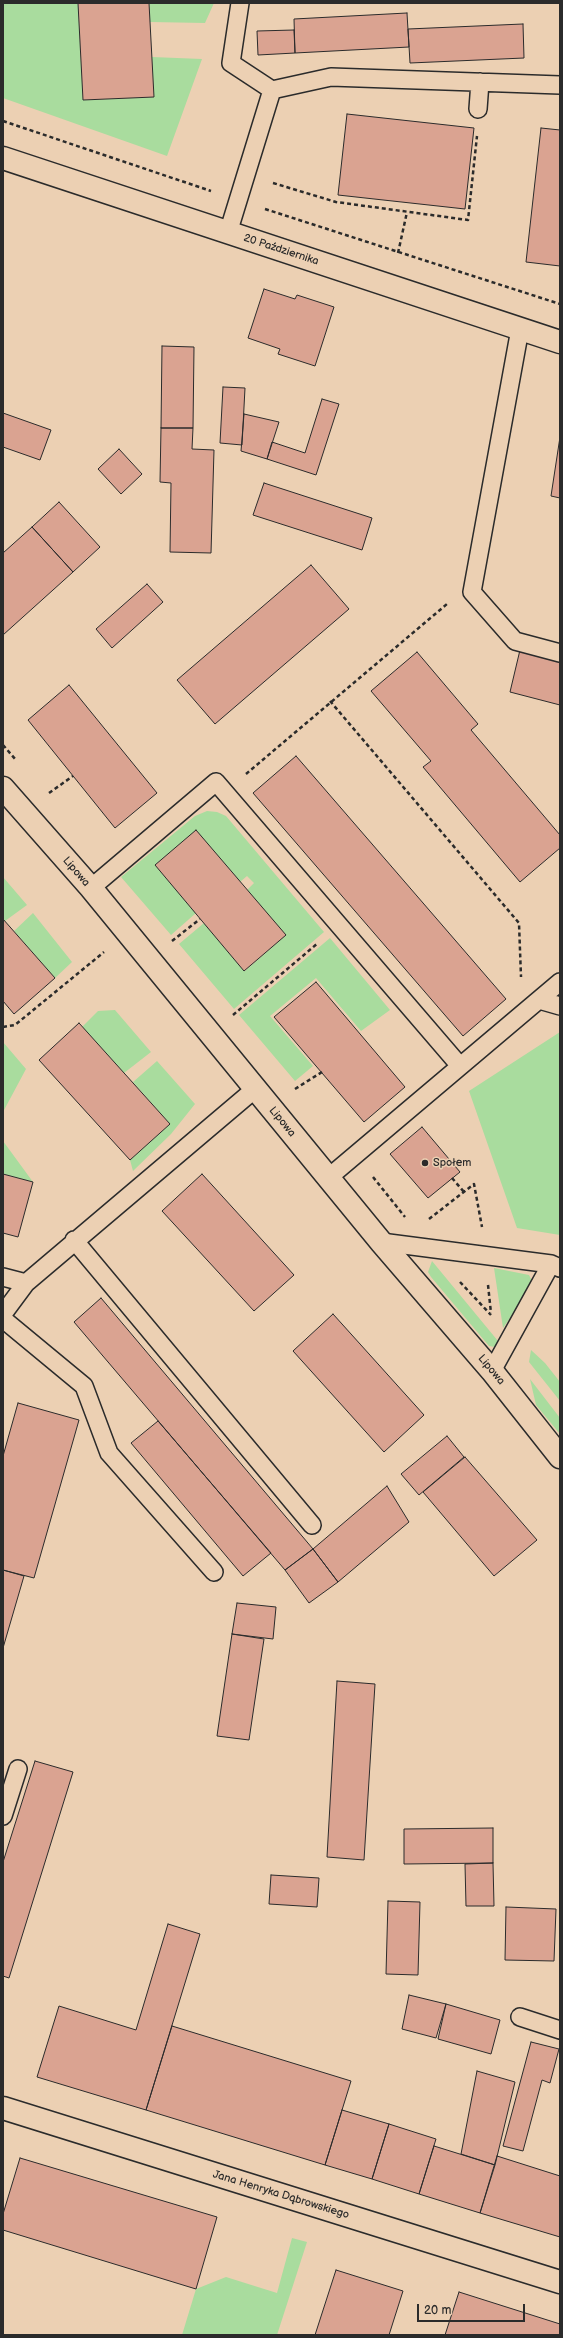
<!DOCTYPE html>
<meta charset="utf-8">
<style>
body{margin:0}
#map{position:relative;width:563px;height:2338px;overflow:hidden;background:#ecd0b3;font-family:"Balsamiq Sans",sans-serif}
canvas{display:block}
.frame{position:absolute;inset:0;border:4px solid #2b2b2b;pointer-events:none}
.scale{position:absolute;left:417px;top:2304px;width:108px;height:18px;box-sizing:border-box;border:2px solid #2b2b2b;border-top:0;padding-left:5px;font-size:12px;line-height:14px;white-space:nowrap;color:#2b2b2b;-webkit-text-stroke:3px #ecd0b3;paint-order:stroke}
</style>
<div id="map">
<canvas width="563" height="2338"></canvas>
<div class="frame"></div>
<div class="scale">20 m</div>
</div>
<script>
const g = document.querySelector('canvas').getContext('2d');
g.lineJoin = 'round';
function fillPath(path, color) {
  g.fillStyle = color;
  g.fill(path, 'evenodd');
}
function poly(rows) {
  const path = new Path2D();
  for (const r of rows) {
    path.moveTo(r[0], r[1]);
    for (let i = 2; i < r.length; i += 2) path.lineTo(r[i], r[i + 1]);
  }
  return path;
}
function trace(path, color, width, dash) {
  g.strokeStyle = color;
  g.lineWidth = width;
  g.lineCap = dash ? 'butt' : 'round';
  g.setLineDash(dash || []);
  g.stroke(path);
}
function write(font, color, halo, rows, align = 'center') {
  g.font = font + ' "Balsamiq Sans",sans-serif';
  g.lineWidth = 3;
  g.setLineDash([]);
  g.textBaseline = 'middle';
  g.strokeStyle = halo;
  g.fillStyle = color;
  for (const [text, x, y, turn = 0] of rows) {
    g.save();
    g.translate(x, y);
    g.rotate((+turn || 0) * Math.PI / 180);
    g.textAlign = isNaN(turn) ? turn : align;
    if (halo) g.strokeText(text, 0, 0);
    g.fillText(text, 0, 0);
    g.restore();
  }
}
const green = poly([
 [3,3,78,3,83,100,154,97,152,57,202,59,167,156,3,98],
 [149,3,214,3,205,23,150,22],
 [207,811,217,812,226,816,324,932,234,1009,179,944,204,923,245,971,286,935,247,890,254,883,247,876,240,882,196,831,155,865,196,913,171,935,121,877,195,816],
 [3,877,27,905,5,921,3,919],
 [33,913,72,962,55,978,14,931],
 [330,938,390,1010,361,1031,316,978,270,1016,313,1066,295,1081,239,1015],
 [115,1010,151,1052,124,1073,82,1027,98,1011],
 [560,1032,560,1235,517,1228,469,1091],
 [3,1042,26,1069,3,1112],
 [157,1061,195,1104,171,1134,133,1171,130,1160,170,1124,133,1082],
 [3,1141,33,1182,3,1174],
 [432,1261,498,1341,495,1347,489,1346,431,1277,428,1272],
 [494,1268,529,1275,532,1281,531,1288,503,1328],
 [531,1350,545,1363,560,1382,560,1401,529,1362],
 [530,1379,560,1418,560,1434,536,1405],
 [292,2238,307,2242,277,2335,182,2335,196,2289,226,2277,277,2293]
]);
const building = poly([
 [78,3,149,3,154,97,83,100,78,3],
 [407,13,409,47,295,53,294,19,407,13],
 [523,24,524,58,410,63,408,29,523,24],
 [294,30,295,53,258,55,257,31,294,30],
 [347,114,474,128,465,209,338,195,347,114],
 [541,128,560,130,560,266,526,262,541,128],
 [264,289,295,299,297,295,334,307,315,366,278,354,280,349,248,338,264,289],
 [162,346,194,347,193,428,161,428,162,346],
 [223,387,245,388,242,445,220,443,223,387],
 [322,399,339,404,316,475,267,459,272,442,305,453,322,399],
 [3,413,51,430,40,460,3,447,3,413],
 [244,414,279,422,267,459,241,451,244,414],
 [161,428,193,428,192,449,214,450,211,553,170,552,171,483,160,482,161,428],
 [560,437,560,498,551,496,560,437],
 [119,449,142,474,121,494,98,469,119,449],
 [264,483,372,518,362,550,253,515,264,483],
 [59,502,100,547,73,572,32,527,59,502],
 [32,527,73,572,3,635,3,553,32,527],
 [311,565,349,609,215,724,177,680,311,565],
 [147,584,163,602,112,648,96,629,147,584],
 [520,650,560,661,560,705,510,692,520,650],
 [417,652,478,724,471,730,560,835,560,848,520,882,423,767,431,761,371,691,417,652],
 [69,685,157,793,115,828,28,720,69,685],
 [296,756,506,999,463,1036,253,793,296,756],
 [196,830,286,935,244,971,155,865,196,830],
 [3,919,55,978,14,1014,3,1001,3,919],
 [316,982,405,1087,364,1122,274,1017,316,982],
 [79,1023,170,1124,130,1160,39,1060,79,1023],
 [422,1127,460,1172,428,1198,390,1154,422,1127],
 [3,1174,33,1182,18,1237,3,1233,3,1174],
 [202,1174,294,1275,254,1311,162,1211,202,1174],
 [101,1298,313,1549,285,1570,74,1322,101,1298],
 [333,1314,424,1415,384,1452,293,1351,333,1314],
 [18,1403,79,1420,34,1578,3,1570,3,1456,18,1403],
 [158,1421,271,1553,243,1576,131,1443,158,1421],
 [447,1436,464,1457,419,1495,401,1474,447,1436],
 [465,1457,537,1540,494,1576,423,1492,465,1457],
 [387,1486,409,1522,338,1582,313,1549,387,1486],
 [313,1549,338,1582,309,1603,285,1570,313,1549],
 [3,1570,24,1576,3,1648,3,1570],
 [237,1603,276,1607,273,1639,232,1634,237,1603],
 [232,1634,264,1639,249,1740,217,1736,232,1634],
 [337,1681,375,1684,364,1860,327,1857,337,1681],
 [35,1761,73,1772,9,1978,3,1976,3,1862,35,1761],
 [493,1828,493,1863,404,1864,404,1829,493,1828],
 [493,1863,494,1906,466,1906,465,1864,493,1863],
 [271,1875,319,1878,317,1907,269,1904,271,1875],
 [388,1901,420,1902,418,1975,386,1974,388,1901],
 [506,1907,556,1909,554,1961,505,1960,506,1907],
 [168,1924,200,1934,146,2110,37,2077,59,2006,136,2030,168,1924],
 [409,1995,446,2004,436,2038,402,2029,409,1995],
 [446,2004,500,2020,491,2054,438,2039,446,2004],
 [172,2026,351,2081,325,2165,146,2110,172,2026],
 [531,2042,559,2049,550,2083,542,2080,523,2151,503,2146,531,2042],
 [477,2071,515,2082,495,2165,461,2154,477,2071],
 [342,2110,389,2124,372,2179,325,2165,342,2110],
 [389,2124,436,2139,419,2194,372,2179,389,2124],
 [434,2146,495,2165,480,2213,419,2194,434,2146],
 [497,2156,560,2176,560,2237,480,2213,497,2156],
 [20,2158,217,2217,196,2289,3,2230,3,2214,20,2158],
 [336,2270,403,2291,389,2335,315,2335,336,2270],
 [459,2292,560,2324,560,2335,445,2335,459,2292]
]);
const path = poly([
 [3,121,211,191],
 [273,183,336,202,468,220,477,136],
 [265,209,560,304],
 [398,253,407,212],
 [330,701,519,923,521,977],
 [3,745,16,760],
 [246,774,447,604],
 [49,793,73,776],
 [172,941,200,919],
 [233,1015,318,943],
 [3,1027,15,1025,104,952],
 [295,1089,322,1072],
 [373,1177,405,1217],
 [452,1178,464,1192],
 [429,1219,474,1184,482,1227],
 [460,1282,491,1315],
 [488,1285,491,1313]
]);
const service = poly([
 [272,90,331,77,560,85],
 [478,109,480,82],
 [228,233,272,90,231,63,240,3],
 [520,329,472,592,515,641,560,653],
 [91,888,216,782,460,1066],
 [539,1000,560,1006],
 [328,1178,560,982],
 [74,1240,312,1525],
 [381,1242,551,1264,560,1268],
 [3,1277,26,1283],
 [3,1314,26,1283,255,1089],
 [3,1319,84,1386,109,1453,214,1572],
 [492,1371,551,1264],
 [3,1816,18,1769],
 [520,2017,560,2030]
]);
const minor = poly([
 [3,158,560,342],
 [3,788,91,888,381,1242,492,1371,560,1457],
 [3,2108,560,2282]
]);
const markers = [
 [425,1163,4,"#2b2b2b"]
];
const streetNames = [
 ["20 Października",281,250,18],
 ["Lipowa",76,872,49],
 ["Lipowa",282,1122,51],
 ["Lipowa",491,1370,50],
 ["Jana Henryka Dąbrowskiego",281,2195,17]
];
const poiNames = [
 ["Społem",433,1163]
];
fillPath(green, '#a9dc9e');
fillPath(building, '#daa391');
trace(building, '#2b2b2b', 1);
trace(service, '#2b2b2b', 20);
trace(minor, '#2b2b2b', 25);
trace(path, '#2b2b2b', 2.5, [4, 3]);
trace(service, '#ecd0b3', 17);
trace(minor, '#ecd0b3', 22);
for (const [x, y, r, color] of markers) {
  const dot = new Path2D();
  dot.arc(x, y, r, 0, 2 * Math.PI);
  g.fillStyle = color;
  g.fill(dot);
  trace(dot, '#ecd0b3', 1.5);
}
write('11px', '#2b2b2b', '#ecd0b3', streetNames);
write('11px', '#2b2b2b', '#ecd0b3', poiNames, 'left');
</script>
